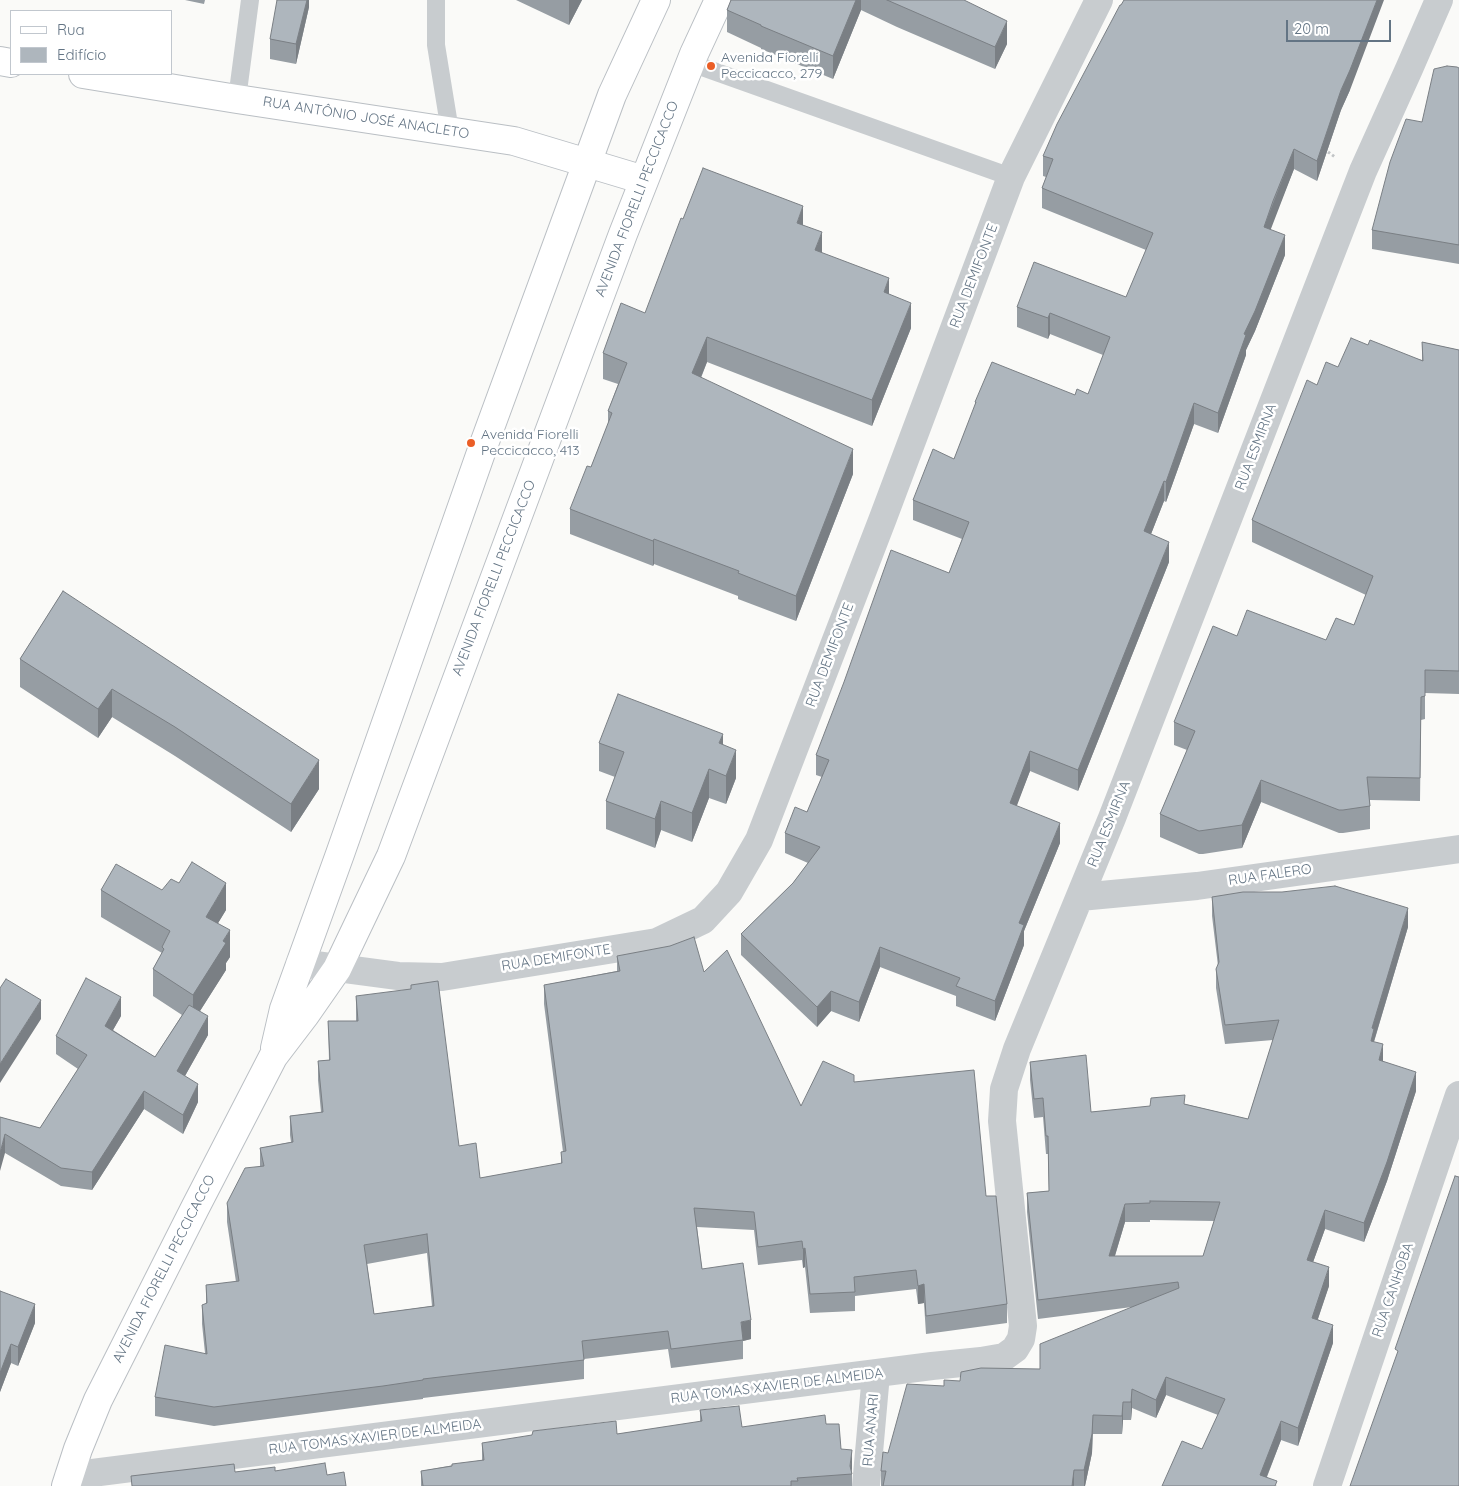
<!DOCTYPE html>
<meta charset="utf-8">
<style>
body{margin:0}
#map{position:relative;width:1459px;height:1486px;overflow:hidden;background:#fafaf8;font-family:Quicksand,sans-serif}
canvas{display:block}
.legend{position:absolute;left:10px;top:10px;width:162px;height:65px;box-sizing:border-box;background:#fff;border:1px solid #c1c7ce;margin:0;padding:6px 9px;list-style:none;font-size:15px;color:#637484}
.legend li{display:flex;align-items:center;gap:10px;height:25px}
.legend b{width:25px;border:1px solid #c1c7ce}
.scale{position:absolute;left:1286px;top:20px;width:105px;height:22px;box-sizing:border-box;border:2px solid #637484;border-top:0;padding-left:6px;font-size:15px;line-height:18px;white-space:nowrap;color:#637484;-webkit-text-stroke:4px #fff;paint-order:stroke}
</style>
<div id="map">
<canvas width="1459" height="1486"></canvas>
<ul class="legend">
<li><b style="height:6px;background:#fff"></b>Rua</li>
<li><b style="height:14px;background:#aeb6bd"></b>Edifício</li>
</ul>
<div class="scale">20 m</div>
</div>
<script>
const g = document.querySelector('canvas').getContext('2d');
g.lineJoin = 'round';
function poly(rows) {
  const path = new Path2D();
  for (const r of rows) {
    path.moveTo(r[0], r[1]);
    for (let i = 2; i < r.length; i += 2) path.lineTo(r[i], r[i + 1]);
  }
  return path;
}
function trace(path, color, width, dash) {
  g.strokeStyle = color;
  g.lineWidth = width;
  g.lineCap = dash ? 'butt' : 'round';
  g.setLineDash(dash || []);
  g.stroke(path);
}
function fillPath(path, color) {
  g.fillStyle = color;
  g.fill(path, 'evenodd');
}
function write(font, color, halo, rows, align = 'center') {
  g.font = font + ' Quicksand,sans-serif';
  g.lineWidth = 5;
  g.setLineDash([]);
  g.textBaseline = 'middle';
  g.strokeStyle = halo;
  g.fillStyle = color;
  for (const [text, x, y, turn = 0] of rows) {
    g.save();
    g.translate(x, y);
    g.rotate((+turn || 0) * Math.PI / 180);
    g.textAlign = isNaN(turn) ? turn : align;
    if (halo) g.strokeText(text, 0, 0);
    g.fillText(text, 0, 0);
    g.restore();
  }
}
const path = poly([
 [1324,149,1335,157]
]);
const lane = poly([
 [436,0,436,45,450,131],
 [691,63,1011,177],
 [237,99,250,0]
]);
const street = poly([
 [1080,897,1197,886,1459,849],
 [300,963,398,976,442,977,657,942,703,920,729,892,759,840,883,518,1011,177,1099,0],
 [69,1476,932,1366,981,1361,1004,1357,1015,1349,1021,1339,1023,1326,1002,1121,1004,1089,1017,1049,1112,818,1363,171,1409,69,1439,0],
 [866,1486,876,1374],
 [1327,1486,1459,1095]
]);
const secondary = poly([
 [0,61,11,63],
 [83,74,237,99,514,141,644,180],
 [275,1048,284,1009,340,854,484,444,612,95,656,0],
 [66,1486,78,1449,98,1400,195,1208,273,1057,305,1015,337,969,391,856,623,234,694,54,719,0]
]);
const wall = poly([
 [185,0,205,0,204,4],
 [309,0,309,7,296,64,270,59,270,39],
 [516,0,582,0,569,25],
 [731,0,964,0,1007,44,995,69,897,27,861,10,833,79,761,49,761,48,727,32,727,10],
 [1459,68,1459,264,1372,249,1372,230,1422,122],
 [1350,90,1341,110,1317,181,1294,169,1273,221,1270,229,1285,255,1255,331,1246,350,1246,355,1218,433,1194,424,1166,502,1164,501,1151,534,1169,562,1078,791,1030,771,1016,806,1060,843,1024,931,1024,945,995,1021,956,1006,956,996,880,967,859,1022,831,1011,817,1027,741,955,741,934,793,883,808,863,785,853,785,833,807,812,822,777,816,775,816,755,949,573,962,539,913,520,913,500,954,459,975,406,975,402,1088,394,1103,355,1050,334,1048,339,1017,327,1017,307,1126,297,1146,250,1042,208,1042,188,1046,177,1043,176,1043,156],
 [803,225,822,253,889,294,911,328,872,426,707,362,701,378,853,474,796,621,738,599,738,596,654,564,653,566,570,534,570,509,591,467,608,424,608,411,618,384,603,379,603,353,645,313],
 [1422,342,1459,350,1459,694,1425,693,1425,719,1421,720,1420,801,1370,800,1370,829,1343,833,1339,833,1261,802,1242,848,1203,854,1199,854,1160,837,1160,814,1187,750,1174,745,1174,722,1237,636,1326,640,1354,625,1366,595,1252,542,1252,520,1317,385,1338,367,1368,345,1422,360],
 [63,591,319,789,291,832,175,756,112,717,98,738,20,687,20,659],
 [599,743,723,744,736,778,726,804,709,798,692,842,661,830,655,848,606,829,606,801,615,777,599,771],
 [101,890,162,890,226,910,218,923,230,957,226,963,226,970,200,1011,208,1035,185,1076,198,1102,183,1134,144,1109,92,1190,61,1186,5,1153,0,1117,40,1128,78,1069,56,1054,56,1036,121,1016,113,1030,155,1057,182,1015,153,996,153,969,162,953,101,917],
 [1212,897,1408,927,1374,1042,1383,1061,1416,1091,1387,1181,1364,1242,1325,1229,1313,1262,1329,1286,1318,1319,1333,1343,1298,1446,1281,1440,1267,1477,1277,1486,1202,1449,1218,1415,1166,1395,1156,1418,1132,1408,1131,1420,1123,1420,1122,1434,1093,1434,1092,1453,1085,1486,881,1486,881,1471,888,1453,944,1386,960,1381,1040,1369,1132,1307,1038,1319,1027,1212,1027,1193,1049,1191,1048,1154,1046,1154,1043,1117,1034,1118,1030,1080,1030,1062,1091,1112,1185,1104,1248,1119,1273,1040,1225,1044,1216,988,1216,969,1218,966,1212,916],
 [1150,1220,1214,1221,1203,1256,1115,1256,1125,1222,1150,1222],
 [617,956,704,972,801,1106,854,1082,986,1196,1007,1304,1007,1323,926,1334,924,1303,918,1304,916,1289,855,1296,855,1311,810,1313,805,1267,803,1268,802,1260,758,1265,754,1230,697,1227,702,1269,751,1339,743,1341,743,1359,671,1368,668,1349,584,1359,584,1379,423,1398,423,1399,383,1404,214,1426,155,1416,155,1397,205,1353,202,1324,202,1305,206,1304,206,1285,236,1282,227,1222,227,1203,260,1166,260,1148,291,1142,290,1135,290,1116,321,1112,318,1080,318,1061,329,1060,328,1021,356,1021,356,996,459,1146,480,1178,561,1164,561,1152,563,1152,544,1004,544,985,617,971],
 [427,1253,432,1306,374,1314,367,1264],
 [0,1291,35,1323,18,1366,11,1363,0,1392],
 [700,1410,742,1427,826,1424,841,1449,852,1472,852,1486,421,1486,421,1471,482,1460,482,1443,617,1434,700,1422]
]);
const shadedWall = poly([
 [307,0,309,0,309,7,296,64,296,44],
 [569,0,582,0,569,25],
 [856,0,861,0,861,10,833,79,833,56],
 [1377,0,1384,0,1350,90,1341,110,1317,181,1317,161,1341,90],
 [1007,21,1007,44,995,69,995,47],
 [1294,149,1294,169,1264,247,1264,227],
 [803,206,803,232,797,223],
 [822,232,822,258,815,250],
 [1285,235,1285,255,1255,331,1246,350,1246,355,1218,433,1218,413,1244,334],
 [889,278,889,303,884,292],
 [911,303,911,328,872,426,872,400],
 [1050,313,1050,334,1048,339,1048,318],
 [707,337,707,362,692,399,692,373],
 [1194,403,1194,424,1166,502,1166,482],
 [853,449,853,474,796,621,796,596],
 [1164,481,1164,501,1144,552,1144,531],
 [654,539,654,564,653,566,653,541],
 [1169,542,1169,562,1078,791,1078,770],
 [112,689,112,717,98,738,98,709],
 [723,734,723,763,719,743],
 [736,750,736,778,726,804,726,776],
 [1030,751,1030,771,1010,824,1010,803],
 [319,760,319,789,291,832,291,804],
 [709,769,709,798,692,842,692,813],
 [1261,780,1261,802,1242,848,1242,825],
 [661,801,661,830,655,848,655,819],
 [1060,823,1060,843,1024,931,1024,945,995,1021,995,1001,1019,923],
 [226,883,226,910,206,943,206,917],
 [1408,908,1408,927,1374,1041,1371,1041,1372,1028],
 [230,930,230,957,226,963,226,970,193,1022,193,995,223,941],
 [880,947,880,967,859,1022,859,1002],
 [831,991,831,1011,817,1027,817,1007],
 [121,997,121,1016,105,1044,105,1026],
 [41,1000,41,1019,0,1083,0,1064],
 [208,1016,208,1035,177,1090,177,1071],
 [1383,1044,1383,1063,1379,1060],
 [1416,1072,1416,1091,1387,1181,1364,1242,1364,1223],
 [198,1084,198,1102,183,1134,183,1115],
 [144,1091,144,1109,92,1190,92,1172],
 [5,1134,5,1153,0,1171,0,1153],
 [1125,1204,1125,1222,1109,1275,1109,1256],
 [1325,1210,1325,1229,1307,1279,1307,1260],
 [805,1248,805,1267,803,1268,803,1249],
 [1329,1267,1329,1286,1312,1336,1312,1318],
 [924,1284,924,1303,918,1304,918,1286],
 [35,1304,35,1323,18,1366,18,1347],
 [751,1320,751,1339,743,1341,741,1322],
 [1333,1325,1333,1343,1298,1446,1298,1428],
 [11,1344,11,1363,0,1392,0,1373],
 [1166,1377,1166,1395,1156,1418,1156,1400],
 [1132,1389,1132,1408,1131,1420,1131,1402],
 [1123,1402,1123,1420,1122,1434,1122,1416],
 [1093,1415,1092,1453,1085,1486,1084,1486,1084,1470],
 [1281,1421,1281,1440,1263,1486,1260,1475],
 [852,1450,852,1469,851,1474,850,1466],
 [1074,1470,1074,1486,1072,1486]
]);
const building = poly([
 [277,0,307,0,296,44,270,39,277,0],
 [731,0,856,0,833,56,761,26,761,25,727,10,731,0],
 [887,0,964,0,1007,21,995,47,887,0],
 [1124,0,1377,0,1350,70,1341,90,1317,161,1294,149,1273,201,1264,227,1285,235,1255,311,1244,334,1246,335,1218,413,1194,403,1166,482,1164,481,1144,531,1169,542,1078,770,1030,751,1010,803,1060,823,1019,923,1024,925,995,1001,956,986,960,978,880,947,859,1002,831,991,817,1007,741,934,793,883,820,847,785,833,795,807,807,812,829,760,816,755,844,682,891,550,949,573,969,522,913,500,933,449,954,459,976,402,975,402,992,362,1075,395,1077,389,1088,394,1110,337,1050,313,1048,318,1017,307,1034,262,1126,297,1153,233,1042,188,1053,159,1043,156,1057,124,1120,5,1121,5,1124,0],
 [1447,66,1457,67,1459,68,1459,245,1372,230,1390,162,1406,119,1422,122,1434,69,1447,66],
 [703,168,803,206,797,223,822,232,815,250,889,278,884,292,911,303,872,400,707,337,692,373,853,449,796,596,738,573,739,571,654,539,653,541,570,509,587,466,591,467,612,413,608,411,627,363,603,353,621,303,645,313,681,218,683,219,703,168],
 [1351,338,1368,345,1370,340,1423,361,1422,342,1459,350,1459,671,1425,670,1425,696,1421,697,1420,778,1367,777,1370,806,1343,810,1339,810,1261,780,1242,825,1199,831,1160,814,1195,731,1174,722,1213,626,1237,636,1247,610,1326,640,1336,618,1354,625,1373,576,1252,520,1307,380,1317,385,1326,362,1338,367,1351,338],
 [63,591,319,760,291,804,175,727,112,689,98,709,20,659,63,591],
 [618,694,723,734,719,743,736,750,726,776,709,769,692,813,661,801,655,819,606,801,624,752,599,743,618,694],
 [192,862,226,883,206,917,230,930,223,941,226,943,193,995,153,969,164,949,162,947,170,931,101,890,116,864,162,890,171,879,179,883,192,862],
 [1335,886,1408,908,1372,1028,1374,1029,1371,1041,1383,1044,1379,1060,1416,1072,1387,1162,1364,1223,1325,1210,1307,1260,1329,1267,1312,1318,1333,1325,1298,1428,1281,1421,1260,1475,1277,1481,1275,1486,1162,1486,1182,1441,1202,1449,1225,1399,1166,1377,1156,1400,1132,1389,1131,1402,1123,1402,1122,1416,1093,1415,1092,1434,1084,1470,1074,1470,1072,1486,883,1486,886,1471,881,1471,883,1452,888,1453,907,1384,944,1386,944,1380,960,1381,961,1372,981,1368,1040,1369,1040,1344,1179,1288,1178,1282,1038,1300,1027,1193,1049,1191,1048,1136,1046,1136,1043,1098,1034,1099,1030,1062,1086,1055,1091,1112,1150,1106,1151,1098,1185,1095,1184,1104,1248,1119,1279,1020,1225,1025,1216,969,1219,962,1212,897,1243,892,1282,892,1335,886],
 [1150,1201,1220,1202,1203,1256,1109,1256,1125,1204,1150,1203,1150,1201],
 [694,937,704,972,727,950,801,1106,823,1061,854,1075,854,1082,974,1070,986,1196,996,1196,1007,1304,926,1316,924,1284,918,1286,916,1270,854,1277,855,1292,810,1294,805,1248,803,1249,802,1241,758,1247,754,1212,694,1208,702,1269,743,1263,751,1320,741,1322,743,1340,671,1349,668,1331,582,1341,584,1360,423,1379,423,1380,383,1386,214,1407,155,1397,165,1345,207,1354,202,1305,207,1303,206,1285,239,1281,227,1203,245,1168,264,1166,260,1148,293,1142,290,1116,323,1112,318,1061,330,1060,328,1021,358,1021,356,996,411,989,411,985,438,981,459,1146,476,1143,480,1178,562,1163,561,1152,566,1151,544,985,620,971,617,956,670,946,694,937],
 [427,1234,434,1306,374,1314,364,1245,427,1234],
 [86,978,121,997,105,1026,155,1057,189,1005,208,1016,177,1071,198,1084,183,1115,144,1091,92,1172,61,1168,5,1134,0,1153,0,1117,40,1128,87,1055,56,1036,86,978],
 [6,979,41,1000,0,1064,0,988,6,979],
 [1455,1176,1459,1177,1459,1486,1350,1486,1398,1351,1395,1349,1455,1176],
 [0,1291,35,1304,18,1347,11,1344,0,1373,0,1291],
 [739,1406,742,1427,825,1415,826,1424,839,1424,841,1449,852,1450,850,1466,852,1474,797,1478,798,1481,791,1481,791,1486,423,1486,421,1471,452,1466,452,1464,484,1460,482,1443,532,1435,533,1431,616,1421,617,1434,702,1421,700,1410,739,1406],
 [325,1463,327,1475,344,1472,346,1486,132,1486,131,1476,234,1464,235,1472,275,1467,275,1471,325,1463]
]);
const markers = [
 [711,66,5,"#eb5e26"],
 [471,443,5,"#eb5e26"]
];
const poiNames = [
 ["Avenida Fiorelli",721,58],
 ["Peccicacco, 279",721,74],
 ["Avenida Fiorelli",481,435],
 ["Peccicacco, 413",481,451]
];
const streetNames = [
 ["RUA ANTÔNIO JOSÉ ANACLETO",366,118,9],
 ["AVENIDA FIORELLI PECCICACCO",637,199,-69],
 ["RUA DEMIFONTE",974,276,-69],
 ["RUA ESMIRNA",1256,447,-69],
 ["AVENIDA FIORELLI PECCICACCO",494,578,-69],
 ["RUA DEMIFONTE",830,655,-69],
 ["RUA ESMIRNA",1109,824,-68],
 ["RUA FALERO",1270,875,-8],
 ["RUA DEMIFONTE",556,958,-9],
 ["AVENIDA FIORELLI PECCICACCO",164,1269,-63],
 ["RUA CANHOBA",1393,1290,-71],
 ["RUA TOMAS XAVIER DE ALMEIDA",777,1386,-7],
 ["RUA ANARI",871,1430,-85],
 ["RUA TOMAS XAVIER DE ALMEIDA",375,1437,-7]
];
trace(secondary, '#babfc4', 30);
trace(path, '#c1c4c6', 3, [2.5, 2.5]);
trace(lane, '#c8cccf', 18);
trace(street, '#c8cccf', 28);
trace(secondary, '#fff', 28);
fillPath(wall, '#969da3');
fillPath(shadedWall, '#7a7f84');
fillPath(building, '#aeb6bd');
trace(building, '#7a7f84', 1);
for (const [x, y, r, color] of markers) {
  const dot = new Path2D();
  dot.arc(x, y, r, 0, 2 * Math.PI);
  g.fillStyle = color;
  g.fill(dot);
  trace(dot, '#fff', 2);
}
write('14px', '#637484', '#fff', poiNames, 'left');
write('14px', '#637484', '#fff', streetNames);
</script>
